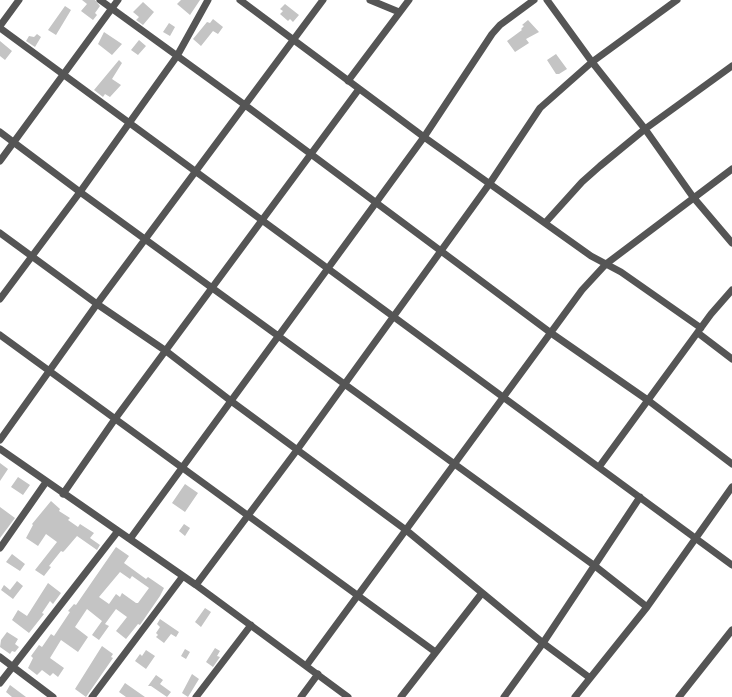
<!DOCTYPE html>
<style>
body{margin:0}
canvas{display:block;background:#fff}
</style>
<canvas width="732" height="697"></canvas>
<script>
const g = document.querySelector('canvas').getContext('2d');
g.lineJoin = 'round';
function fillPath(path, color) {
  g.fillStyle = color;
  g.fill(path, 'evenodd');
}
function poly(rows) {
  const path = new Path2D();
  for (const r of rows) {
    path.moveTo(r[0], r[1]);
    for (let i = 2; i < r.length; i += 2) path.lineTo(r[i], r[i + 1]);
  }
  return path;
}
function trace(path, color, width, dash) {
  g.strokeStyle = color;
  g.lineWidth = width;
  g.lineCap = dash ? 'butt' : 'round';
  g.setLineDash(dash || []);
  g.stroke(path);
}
const building = poly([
 [82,0,95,0,100,6,95,13,97,15,93,20,81,11,87,4],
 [181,0,200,0,190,15,177,4],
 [143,2,154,12,143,25,136,20,139,17,133,12],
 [285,4,299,15,293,22,290,19,288,21,280,14,283,11,280,9],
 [65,6,71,10,56,35,48,30],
 [213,19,223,27,218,34,213,31,201,46,193,39,207,22,210,23],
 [528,20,539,32,526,39,529,43,515,52,507,41,522,30,521,29,524,26,522,25],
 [169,23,175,27,170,36,163,32],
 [104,32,122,44,112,55,98,44],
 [37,34,41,37,35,47,26,41,29,36,34,37],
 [139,40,146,46,138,55,131,50],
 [0,41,12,51,5,60,0,56],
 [556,54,567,69,559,74,556,74,547,60],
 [119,60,122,63,112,79,121,85,110,97,105,94,103,97,94,90],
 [0,463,8,469,0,481],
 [18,477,30,485,23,495,11,487],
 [185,484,198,493,185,512,172,503],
 [51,501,60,509,59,511,70,518,68,520,78,527,80,524,94,533,90,538,100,545,97,550,77,536,65,550,63,552,61,551,49,566,51,567,44,576,35,570,57,542,46,534,38,546,26,538,33,525,32,524],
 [0,507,15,518,0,538],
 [184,524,190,528,185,536,179,531],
 [116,547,129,556,124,563,146,579,148,577,164,588,160,596,140,625,138,624,126,639,116,631,127,617,116,609,105,624,109,626,99,640,92,635,102,621,87,609,75,627,88,637,78,652,61,640,50,658,64,668,58,677,53,673,50,676,42,670,37,675,28,668,33,658,31,656,39,645,42,647,51,634,54,636,70,612,68,611,74,604,76,605],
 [120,572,130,579,132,576,149,588,138,603,136,603,122,593,120,597,116,594,109,604,99,597],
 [12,554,25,564,20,571,6,562],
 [17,581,23,586,13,599,1,590,4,585,10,590],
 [48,583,61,593,53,604,50,601,42,613,44,614,29,633,12,620,18,610,27,616],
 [205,608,211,612,201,627,195,622],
 [160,619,179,632,176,637,171,634,164,643,156,637,158,635,156,633,160,627,157,624],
 [7,632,18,639,15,644,19,647,15,652,12,651,10,654,0,647,1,640],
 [102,646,113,654,111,657,113,658,86,697,75,689],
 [215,648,220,651,217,656,220,657,213,667,206,662],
 [185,649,190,652,186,659,181,656],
 [146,650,155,656,146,669,135,661,140,654,142,656],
 [192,674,199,679,188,697,182,693],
 [156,675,163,680,160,684,171,692,167,697,151,686,148,686],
 [125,683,145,697,126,697,119,692],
 [10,685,26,697,12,697,6,692]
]);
const street = poly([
 [100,0,245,105,551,333,649,401,732,464],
 [240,0,424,137,591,256,621,272,701,328],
 [370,0,399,12],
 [547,0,592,62,645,129,693,197,732,243],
 [0,26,19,0],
 [0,28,732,565],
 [348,81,409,0],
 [0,132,80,192,595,566,647,607],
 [0,161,118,0],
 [545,223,582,182,600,166,645,129,732,66],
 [0,233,97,304,166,351,231,401,406,530,543,643,590,678],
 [0,299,80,192,177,56,208,0],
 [698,333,732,359],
 [0,335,434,651],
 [0,440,97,304,323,0],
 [0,449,196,585,348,697],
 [599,467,711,314,732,290],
 [63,494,115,419,359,89],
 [130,539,424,137,492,34,500,25,534,0],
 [0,548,46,482],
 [196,585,297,450,490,183,540,108,592,62,677,0],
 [0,657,53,697],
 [306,666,582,290,606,264,732,169],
 [0,683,118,531],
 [92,697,183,576],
 [196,697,251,625],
 [301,697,318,674],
 [401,697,482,593],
 [504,697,543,643,640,497],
 [575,697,647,607,732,487],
 [679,697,732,630]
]);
fillPath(building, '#c4c4c4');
trace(street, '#555', 7);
</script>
